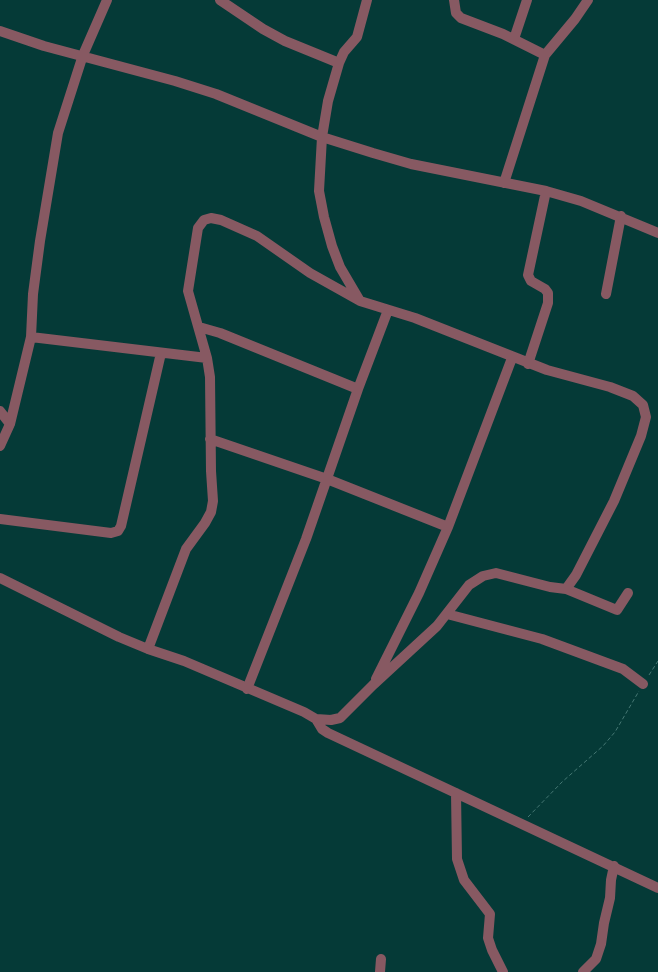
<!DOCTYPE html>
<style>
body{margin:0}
canvas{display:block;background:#053a37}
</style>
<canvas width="658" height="972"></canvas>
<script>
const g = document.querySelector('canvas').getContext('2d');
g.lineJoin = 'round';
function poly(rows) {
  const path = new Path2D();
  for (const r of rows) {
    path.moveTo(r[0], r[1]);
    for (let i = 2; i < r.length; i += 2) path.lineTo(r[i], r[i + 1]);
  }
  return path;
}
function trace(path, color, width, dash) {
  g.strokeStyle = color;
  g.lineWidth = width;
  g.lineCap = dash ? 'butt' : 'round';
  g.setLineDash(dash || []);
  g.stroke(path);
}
const path = poly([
 [649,675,658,661],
 [528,817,562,782,603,746,615,732,639,691]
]);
const minor = poly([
 [220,0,263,29,285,41,339,63],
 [454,0,456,13,461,18,503,34,545,55],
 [0,31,44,46,175,81,216,94,322,137,373,153,411,164,546,191,581,201,658,233],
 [514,39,527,0],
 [504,183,545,55,575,19,588,0],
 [606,294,621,216],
 [360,301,340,267,332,246,324,217,319,191,322,137,328,101,339,63,344,52,357,37,367,0],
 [199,327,220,333,358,389],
 [31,337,207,358],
 [528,364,548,303,548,293,545,289,531,281,528,275,546,191],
 [0,411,10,424],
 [210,439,327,479,448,527],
 [0,446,10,424,31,337,33,294,40,241,58,133,83,55,107,0],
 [0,519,111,533,118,531,121,526,161,353],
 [0,578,119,637,148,649,184,661,304,712,316,719,322,729,328,733,658,888],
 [566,589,617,610,628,593],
 [447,614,542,639,623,669,643,684],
 [148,649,186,549,205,523,211,512,213,501,211,471,210,377,207,358,188,291,198,228,204,220,211,218,221,220,257,236,310,273,360,301,415,318,547,370,610,387,633,396,643,405,646,417,641,436,614,501,576,575,566,589,550,587,496,573,483,576,469,585,437,626,373,685,340,718,331,720,316,719],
 [376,679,419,593,448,527,512,358],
 [247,689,306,539,358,389,388,310],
 [456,793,457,859,464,880,490,914,488,938,492,950,503,972],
 [380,972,381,959],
 [583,972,596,959,601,944,604,923,610,898,611,880,614,866]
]);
trace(path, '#457773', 1, [4, 2.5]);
trace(minor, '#875962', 10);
</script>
